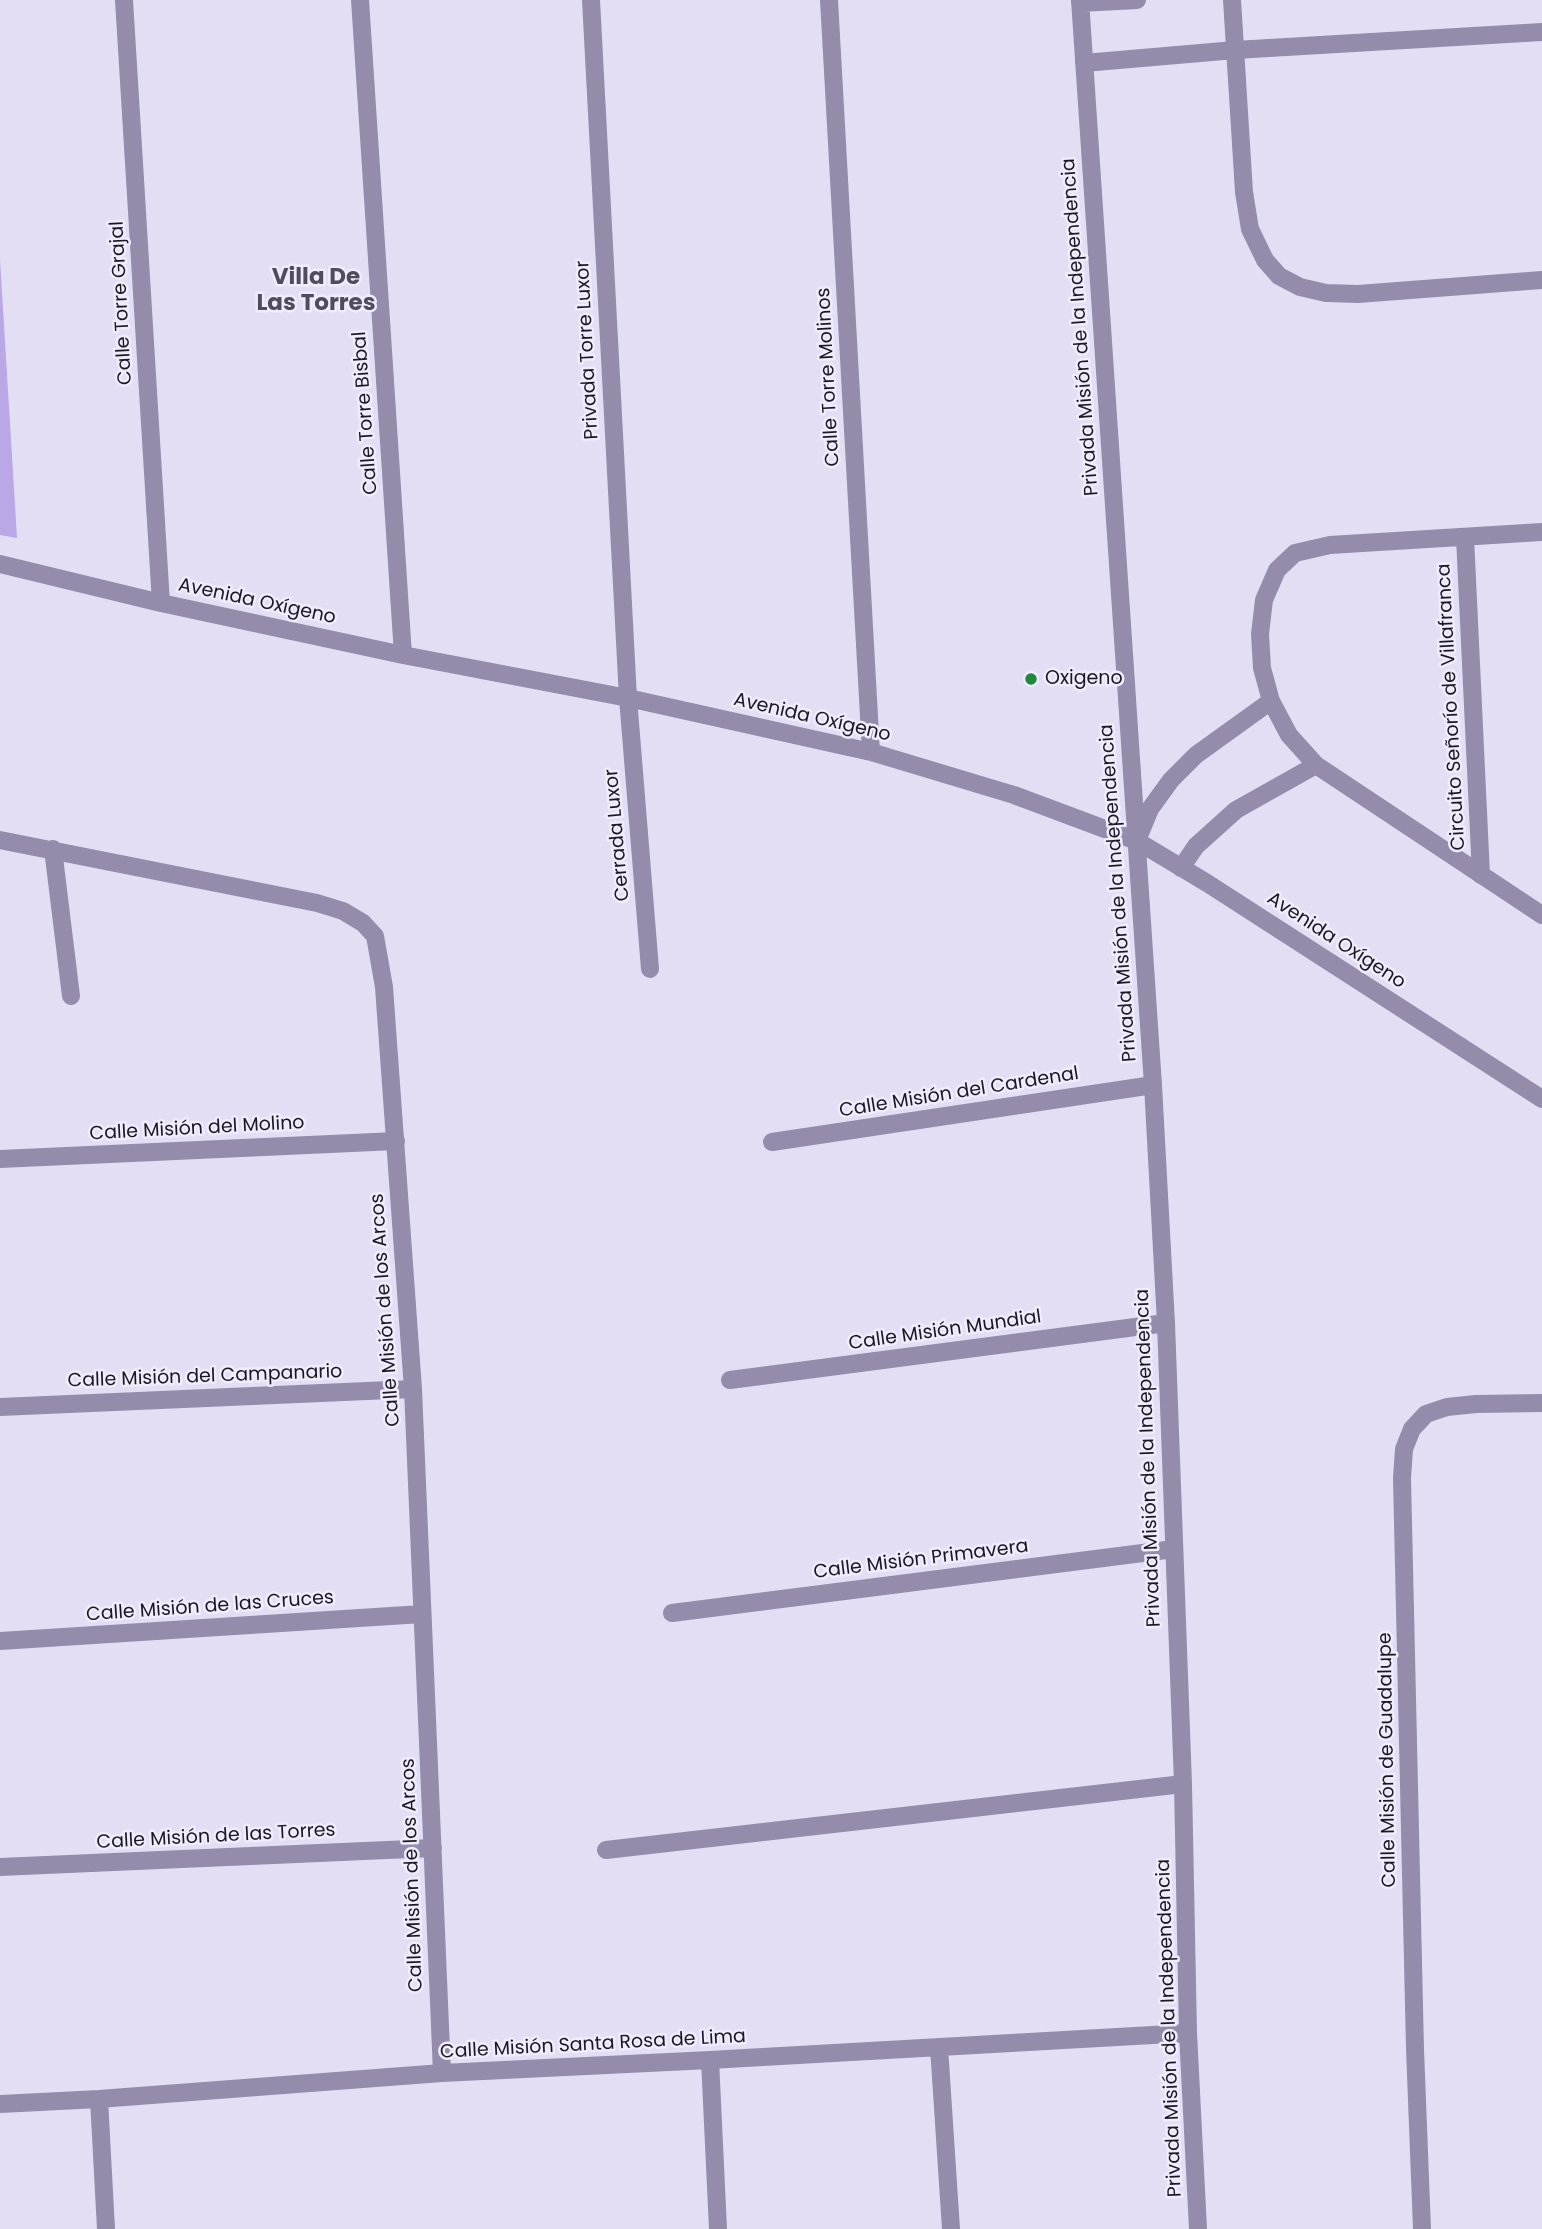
<!DOCTYPE html>
<meta charset="utf-8">
<style>
body{margin:0}
canvas{display:block;background:#e3def3}
</style>
<canvas width="1542" height="2229"></canvas>
<script>
const g = document.querySelector('canvas').getContext('2d');
g.lineJoin = 'round';
function fillPath(path, color) {
  g.fillStyle = color;
  g.fill(path, 'evenodd');
}
function poly(rows) {
  const path = new Path2D();
  for (const r of rows) {
    path.moveTo(r[0], r[1]);
    for (let i = 2; i < r.length; i += 2) path.lineTo(r[i], r[i + 1]);
  }
  return path;
}
function trace(path, color, width, dash) {
  g.strokeStyle = color;
  g.lineWidth = width;
  g.lineCap = dash ? 'butt' : 'round';
  g.setLineDash(dash || []);
  g.stroke(path);
}
function write(font, color, halo, rows, align = 'center') {
  g.font = font + ' Poppins,sans-serif';
  g.lineWidth = 5;
  g.setLineDash([]);
  g.textBaseline = 'middle';
  g.strokeStyle = halo;
  g.fillStyle = color;
  for (const [text, x, y, turn = 0] of rows) {
    g.save();
    g.translate(x, y);
    g.rotate((+turn || 0) * Math.PI / 180);
    g.textAlign = isNaN(turn) ? turn : align;
    if (halo) g.strokeText(text, 0, 0);
    g.fillText(text, 0, 0);
    g.restore();
  }
}
const green = poly([
 [0,260,17,538,0,535]
]);
const minor = poly([
 [124,0,161,603],
 [360,0,403,655],
 [591,0,628,698,650,969],
 [829,0,871,752],
 [1080,0,1153,1085,1166,1323,1183,1784,1188,2033,1198,2229],
 [1232,0,1244,192,1250,229,1265,260,1279,276,1300,287,1326,293,1358,294,1542,280],
 [1080,3,1137,0],
 [1084,63,1235,50,1542,32],
 [1542,532,1330,545,1295,553,1277,570,1264,600,1260,634,1262,668,1271,701,1289,735,1316,765,1542,915],
 [1465,537,1481,875],
 [0,564,161,603,403,655,628,698,871,752,1014,795,1137,841,1207,883,1542,1099],
 [1138,838,1150,809,1171,780,1196,755,1271,701],
 [0,840,317,903,343,911,363,923,375,936,384,987,413,1389,442,2073],
 [53,849,71,996],
 [1181,868,1196,846,1236,810,1316,765],
 [772,1142,1153,1085],
 [0,1159,396,1141],
 [730,1380,1166,1323],
 [0,1407,413,1389],
 [672,1613,1174,1549],
 [0,1641,422,1614],
 [606,1850,1183,1784],
 [0,1867,433,1848],
 [939,2047,951,2229],
 [710,2060,718,2229],
 [99,2099,106,2229],
 [0,2104,99,2099,442,2073,710,2060,1188,2033],
 [1422,2229,1415,2049,1402,1478,1404,1449,1412,1429,1426,1414,1447,1407,1476,1404,1542,1403]
]);
const markers = [
 [1031,679,7,"#21873c"]
];
const streetNames = [
 ["Calle Torre Grajal",122,303,-93],
 ["Privada Misión de la Independencia",1081,327,-94],
 ["Privada Torre Luxor",588,350,-93],
 ["Calle Torre Molinos",829,377,-93],
 ["Calle Torre Bisbal",366,413,-94],
 ["Avenida Oxígeno",257,602,12],
 ["Circuito Señorío de Villafranca",1452,707,-93],
 ["Avenida Oxígeno",812,718,13],
 ["Cerrada Luxor",618,835,-95],
 ["Privada Misión de la Independencia",1119,893,-94],
 ["Avenida Oxígeno",1336,941,33],
 ["Calle Misión del Cardenal",959,1093,-9],
 ["Calle Misión del Molino",197,1129,-3],
 ["Calle Misión de los Arcos",386,1310,-94],
 ["Calle Misión Mundial",945,1331,-8],
 ["Calle Misión del Campanario",205,1377,-2],
 ["Privada Misión de la Independencia",1149,1458,-92],
 ["Calle Misión Primavera",921,1560,-7],
 ["Calle Misión de las Cruces",210,1607,-4],
 ["Calle Misión de Guadalupe",1388,1760,-91],
 ["Calle Misión de las Torres",216,1837,-3],
 ["Calle Misión de los Arcos",413,1875,-92],
 ["Privada Misión de la Independencia",1170,2028,-92],
 ["Calle Misión Santa Rosa de Lima",593,2045,-3]
];
const poiNames = [
 ["Oxigeno",1045,679]
];
const quarterNames = [
 ["Villa De",316,278],
 ["Las Torres",316,304]
];
fillPath(green, '#baa7e6');
trace(minor, '#958cac', 18);
for (const [x, y, r, color] of markers) {
  const dot = new Path2D();
  dot.arc(x, y, r, 0, 2 * Math.PI);
  g.fillStyle = color;
  g.fill(dot);
  trace(dot, '#f0ecfd', 2.5);
}
write('19px', '#1a1820', '#f0ecfd', streetNames);
write('19px', '#1a1820', '#f0ecfd', poiNames, 'left');
write('bold 23px', '#504b5d', '#f0ecfd', quarterNames);
</script>
